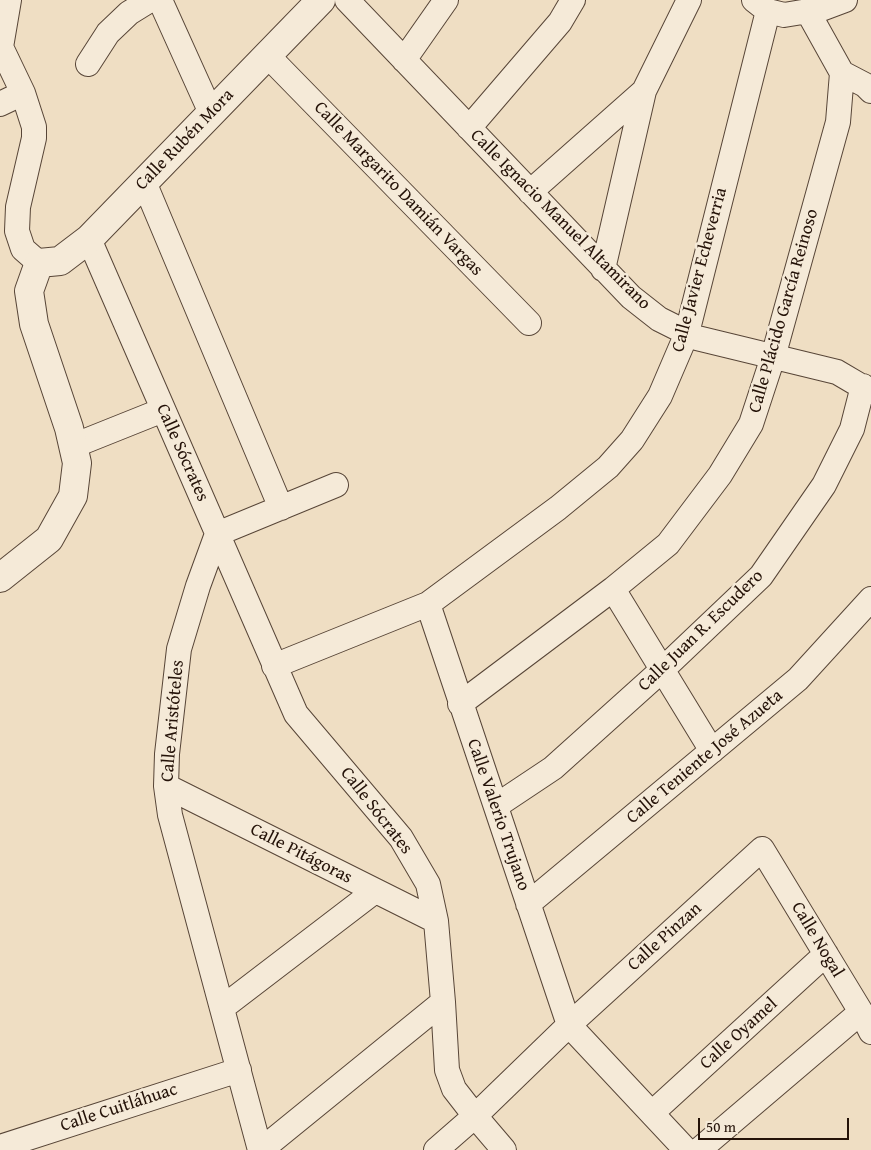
<!DOCTYPE html>
<meta charset="utf-8">
<style>
body{margin:0}
#map{position:relative;width:871px;height:1150px;overflow:hidden;background:#efdec3;font-family:"Gentium Book Plus",serif}
canvas{display:block}
.scale{position:absolute;left:698px;top:1118px;width:151px;height:22px;box-sizing:border-box;border:2px solid #241208;border-top:0;padding-left:6px;font-size:15px;line-height:18px;white-space:nowrap;color:#241208;-webkit-text-stroke:4px #f5ead8;paint-order:stroke}
</style>
<div id="map">
<canvas width="871" height="1150"></canvas>
<div class="scale">50 m</div>
</div>
<script>
const g = document.querySelector('canvas').getContext('2d');
g.lineJoin = 'round';
function poly(rows) {
  const path = new Path2D();
  for (const r of rows) {
    path.moveTo(r[0], r[1]);
    for (let i = 2; i < r.length; i += 2) path.lineTo(r[i], r[i + 1]);
  }
  return path;
}
function trace(path, color, width, dash) {
  g.strokeStyle = color;
  g.lineWidth = width;
  g.lineCap = dash ? 'butt' : 'round';
  g.setLineDash(dash || []);
  g.stroke(path);
}
function write(font, color, halo, rows, align = 'center') {
  g.font = font + ' "Gentium Book Plus",serif';
  g.lineWidth = 5;
  g.setLineDash([]);
  g.textBaseline = 'middle';
  g.strokeStyle = halo;
  g.fillStyle = color;
  for (const [text, x, y, turn = 0] of rows) {
    g.save();
    g.translate(x, y);
    g.rotate((+turn || 0) * Math.PI / 180);
    g.textAlign = isNaN(turn) ? turn : align;
    if (halo) g.strokeText(text, 0, 0);
    g.fillText(text, 0, 0);
    g.restore();
  }
}
const minor = poly([
 [9,0,1,47,23,93,34,127,34,138,18,207,17,231,23,249,39,263],
 [160,0,211,113],
 [347,0,631,297,659,319,697,338,837,372,871,392],
 [754,0,768,11,784,15,821,9,845,0],
 [267,55,529,323],
 [404,60,446,0],
 [88,64,108,33,129,13,150,0],
 [842,73,865,85,871,91],
 [0,104,23,93],
 [469,128,560,22,573,0],
 [144,182,281,508],
 [530,192,644,91,689,0],
 [89,239,296,714,401,838,428,884,436,921,443,1002,447,1070,454,1089,475,1116,504,1150],
 [603,269,644,91],
 [73,446,163,410],
 [613,589,712,751],
 [428,604,569,1025,686,1150],
 [274,666,428,604,558,508,608,467,632,440,660,396,687,333,768,11],
 [460,704,613,589,668,544,720,475,751,424,773,357,838,122,842,73,808,12],
 [166,786,436,921],
 [496,806,553,768,662,670,761,576,824,485,852,429,863,386],
 [528,904,798,679,871,599],
 [222,1008,375,891],
 [652,1113,826,954],
 [0,1147,239,1070],
 [260,1150,170,815,166,786,167,754,179,649,198,586,217,534,336,485],
 [261,1150,443,1002],
 [436,1150,475,1116,569,1025,762,849,861,1012,871,1032],
 [699,1150,861,1012]
]);
const tertiary = poly([
 [0,578,49,539,73,496,77,463,69,428,34,324,29,291,39,263,60,261,89,239,321,0]
]);
const streetNames = [
 ["Calle Rubén Mora",185,140,-46],
 ["Calle Margarito Damián Vargas",398,189,46],
 ["Calle Ignacio Manuel Altamirano",560,220,45],
 ["Calle Javier Echeverria",700,270,-75],
 ["Calle Plácido García Reinoso",784,311,-74],
 ["Calle Sócrates",182,453,66],
 ["Calle Juan R. Escudero",701,631,-44],
 ["Calle Aristóteles",173,721,-85],
 ["Calle Teniente José Azueta",705,757,-40],
 ["Calle Sócrates",376,811,52],
 ["Calle Valerio Trujano",498,815,71],
 ["Calle Pitágoras",301,854,27],
 ["Calle Pinzan",665,937,-42],
 ["Calle Nogal",817,940,59],
 ["Calle Oyamel",739,1034,-42],
 ["Calle Cuitláhuac",119,1108,-18]
];
trace(minor, '#574537', 26);
trace(tertiary, '#574537', 30);
trace(minor, '#f5ead8', 24);
trace(tertiary, '#f5ead8', 28);
write('18px', '#241208', '#f5ead8', streetNames);
</script>
